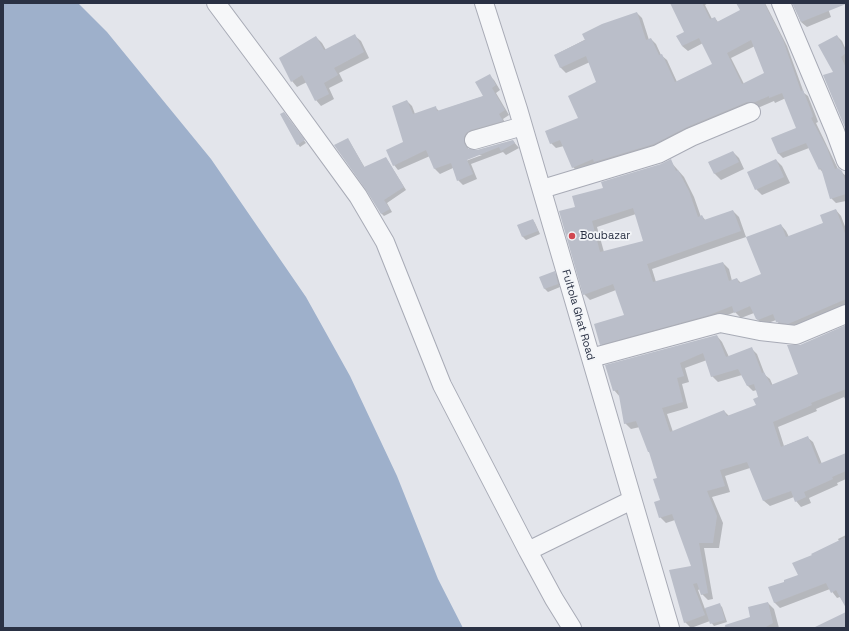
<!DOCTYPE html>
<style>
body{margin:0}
#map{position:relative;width:849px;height:631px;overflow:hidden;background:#e3e5eb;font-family:"Space Grotesk",sans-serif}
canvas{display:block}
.frame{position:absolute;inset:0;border:4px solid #2a3144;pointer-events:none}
</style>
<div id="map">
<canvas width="849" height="631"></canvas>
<div class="frame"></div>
</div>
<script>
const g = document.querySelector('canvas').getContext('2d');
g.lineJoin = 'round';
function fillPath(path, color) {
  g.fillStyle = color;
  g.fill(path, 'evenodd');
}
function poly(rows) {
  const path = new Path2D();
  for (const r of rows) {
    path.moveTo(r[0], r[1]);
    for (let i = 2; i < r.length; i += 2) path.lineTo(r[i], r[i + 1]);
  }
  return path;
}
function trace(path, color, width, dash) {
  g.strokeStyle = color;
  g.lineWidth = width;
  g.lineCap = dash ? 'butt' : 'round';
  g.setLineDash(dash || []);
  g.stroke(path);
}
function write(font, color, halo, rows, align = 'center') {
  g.font = font + ' "Space Grotesk",sans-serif';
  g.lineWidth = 3.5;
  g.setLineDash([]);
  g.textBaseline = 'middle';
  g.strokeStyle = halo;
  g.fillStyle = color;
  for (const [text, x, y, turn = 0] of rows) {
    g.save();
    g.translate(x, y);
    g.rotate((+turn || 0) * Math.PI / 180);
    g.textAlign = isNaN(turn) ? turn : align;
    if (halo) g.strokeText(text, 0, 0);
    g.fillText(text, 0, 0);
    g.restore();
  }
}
const water = poly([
 [3,3,78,3,107,32,211,159,306,297,350,376,397,476,438,579,463,628,3,628]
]);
const shadow = poly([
 [671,3,708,3,705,5,712,19,715,18,718,22,741,11,737,3,765,3,787,46,804,93,808,96,817,119,818,122,816,123,838,169,846,176,846,201,836,203,831,198,823,173,820,169,809,148,783,158,778,153,798,128,786,98,775,103,774,101,760,107,752,107,659,149,578,172,573,167,564,146,556,148,551,143,580,119,597,83,590,62,566,73,561,68,555,55,637,13,642,18,649,40,651,39,656,44,661,55,667,60,677,82,714,65,703,43,688,51,682,46,686,32],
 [755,46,765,74,744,84,731,58],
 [793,3,826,3,831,17,807,27,801,22],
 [355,36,361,41,369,58,339,73,343,81,329,88,334,99,321,106,316,100,307,82,297,87,292,81,316,37,322,43,326,50],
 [837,36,842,41,846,50,846,128,834,72],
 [489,75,494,80,500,90,496,93,509,115,503,119,507,126,468,142,468,149,477,151,513,141,519,148,506,155,503,152,471,164,477,179,463,185,458,180,453,168,440,174,435,169,430,156,398,170,394,165,404,143,407,101,412,106,415,114,435,107,439,111,484,96],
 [477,155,482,155,463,162,462,161],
 [286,116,306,143,300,147,298,144],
 [348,139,365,168,388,161,406,190,387,203,392,212,384,216,381,213],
 [733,152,739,158,744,169,721,180,715,174,709,163],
 [776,160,782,166,790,183,762,195,756,189],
 [670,161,684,177,694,197,701,217,702,216,706,221,733,211,739,217,746,237,652,269,656,282,723,263,729,269,732,281,737,279,741,283,763,275,781,225,786,231,789,237,824,223,836,210,841,216,846,229,846,311,801,330,783,328,776,320,763,325,757,319,754,313,741,318,735,312,715,320,607,350,601,344,625,316,616,290,590,300,584,294,576,207,605,189],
 [636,214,644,242,604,252,597,227],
 [533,220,535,223,540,234,526,240,523,237,519,226],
 [554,272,557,275,560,287,548,292,545,289,540,278],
 [846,326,846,401,844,397,816,409,817,411,778,427,784,446,807,437,813,442,822,464,846,454,846,479,837,483,838,485,809,498,811,503,801,507,796,501,794,497,770,506,764,501,750,468,725,476,730,492,712,497,723,523,719,548,704,548,713,599,708,600,702,594,700,589,698,590,705,609,719,604,722,607,727,622,714,626,710,621,691,628,685,622,692,566,675,520,666,523,660,517,662,501,658,478,651,454,649,452,640,427,631,429,625,423,620,397,614,390,717,336,722,342,729,357,751,348,757,354,765,375,770,379,773,386,799,374,800,346],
 [707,360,712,376,718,382,742,375,747,385,753,391,757,390,759,397,757,406,729,416,724,411,673,432,667,414,688,408,682,384,689,382,685,368],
 [846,535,846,606,840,597,837,598,830,589,780,608,774,602,786,582,799,575,813,555,839,541,838,539],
 [768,603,774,609,779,628,724,628,724,627,752,618]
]);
const building = poly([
 [670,3,702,3,710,19,715,17,717,22,740,10,736,3,764,3,783,40,801,91,803,90,812,113,813,117,811,118,827,148,835,169,838,168,842,171,846,184,846,194,830,199,821,168,819,170,806,143,778,154,771,138,796,128,782,93,769,98,769,96,755,102,747,102,687,127,654,144,594,162,593,159,572,168,560,140,550,144,545,131,578,118,568,96,596,82,586,56,560,68,554,55,585,40,582,34,602,24,637,12,646,40,651,38,659,55,662,54,675,82,712,64,699,38,682,46,676,36,684,32],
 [751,40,764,73,742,84,727,53],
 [792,3,846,3,846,4,801,22],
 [355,34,364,52,334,68,338,75,324,83,329,94,315,101,302,75,291,82,279,58,316,36,324,50],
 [837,35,846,53,841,57,846,68,846,130,823,75,833,72,818,45],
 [490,74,496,85,492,88,505,110,499,114,503,121,471,130,466,133,464,137,464,143,467,148,472,150,477,150,513,140,515,143,501,151,499,147,467,160,473,174,457,181,451,163,434,169,426,150,393,166,386,150,403,142,392,106,407,100,413,114,436,106,437,111,483,96,475,82],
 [284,112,305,140,297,145,280,114],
 [348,138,364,167,386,157,404,187,384,200,390,209,381,214,366,190,334,145],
 [733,151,739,162,714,174,708,162],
 [671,159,676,171,678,170,689,191,698,217,702,215,704,220,733,210,741,231,647,264,653,282,723,262,729,281,737,278,739,283,761,274,746,237,781,224,786,237,823,223,820,215,836,209,846,236,846,299,788,324,776,322,773,314,758,320,756,319,750,306,734,313,732,306,709,315,600,345,594,324,624,315,613,284,583,295,559,211,575,207,572,196,603,188,601,182,661,164],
 [633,208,643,241,600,252,592,221],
 [776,159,784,177,755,190,747,172],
 [533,219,538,231,522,237,517,225],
 [555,271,558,284,544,289,539,277],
 [846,325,846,389,811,403,812,405,773,422,781,447,808,436,819,464,846,453,846,471,832,477,833,479,804,492,806,497,795,502,791,491,763,501,747,462,720,470,725,486,707,491,717,516,713,543,699,543,708,593,701,595,697,583,693,584,705,615,684,623,669,570,691,566,672,514,659,518,654,502,660,500,653,479,657,478,649,452,648,452,636,421,624,424,618,390,613,391,605,365,717,335,726,357,752,347,762,373,764,372,771,385,798,374,787,345,800,345],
 [703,353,711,377,738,369,747,386,754,384,758,397,753,399,756,405,727,416,724,410,670,432,662,408,683,402,677,378,684,376,680,363],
 [846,537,846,608,836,590,831,593,826,583,774,603,768,587,784,582,784,580,798,575,792,563,812,555,811,554],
 [768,602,773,623,764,628,726,628,725,625,750,617,748,607],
 [720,603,725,620,710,624,705,608],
 [846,612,846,628,813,628]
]);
const minor = poly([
 [216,3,275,82,358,196,385,242,442,385,528,551,632,500],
 [484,3,518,109,670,628],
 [781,3,835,131,846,161],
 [474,140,523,126],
 [542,189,658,154,691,137,751,112],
 [591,358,720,323,760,331,796,335,846,314],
 [528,551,554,599,572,628]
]);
const markers = [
 [572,236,4,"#d14750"]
];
const poiNames = [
 ["Boubazar",580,236]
];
const streetNames = [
 ["Fultola Ghat Road",578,315,74]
];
fillPath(water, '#9eb0cb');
fillPath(shadow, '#0003');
fillPath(building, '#babec9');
trace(minor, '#a8abb6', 20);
trace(minor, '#f6f7f9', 18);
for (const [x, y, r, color] of markers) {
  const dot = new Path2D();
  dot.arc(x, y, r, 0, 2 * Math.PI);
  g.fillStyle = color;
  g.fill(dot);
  trace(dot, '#f3f5f8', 1.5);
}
write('11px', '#2a3144', '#f3f5f8', poiNames, 'left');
write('11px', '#2a3144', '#f3f5f8', streetNames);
</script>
